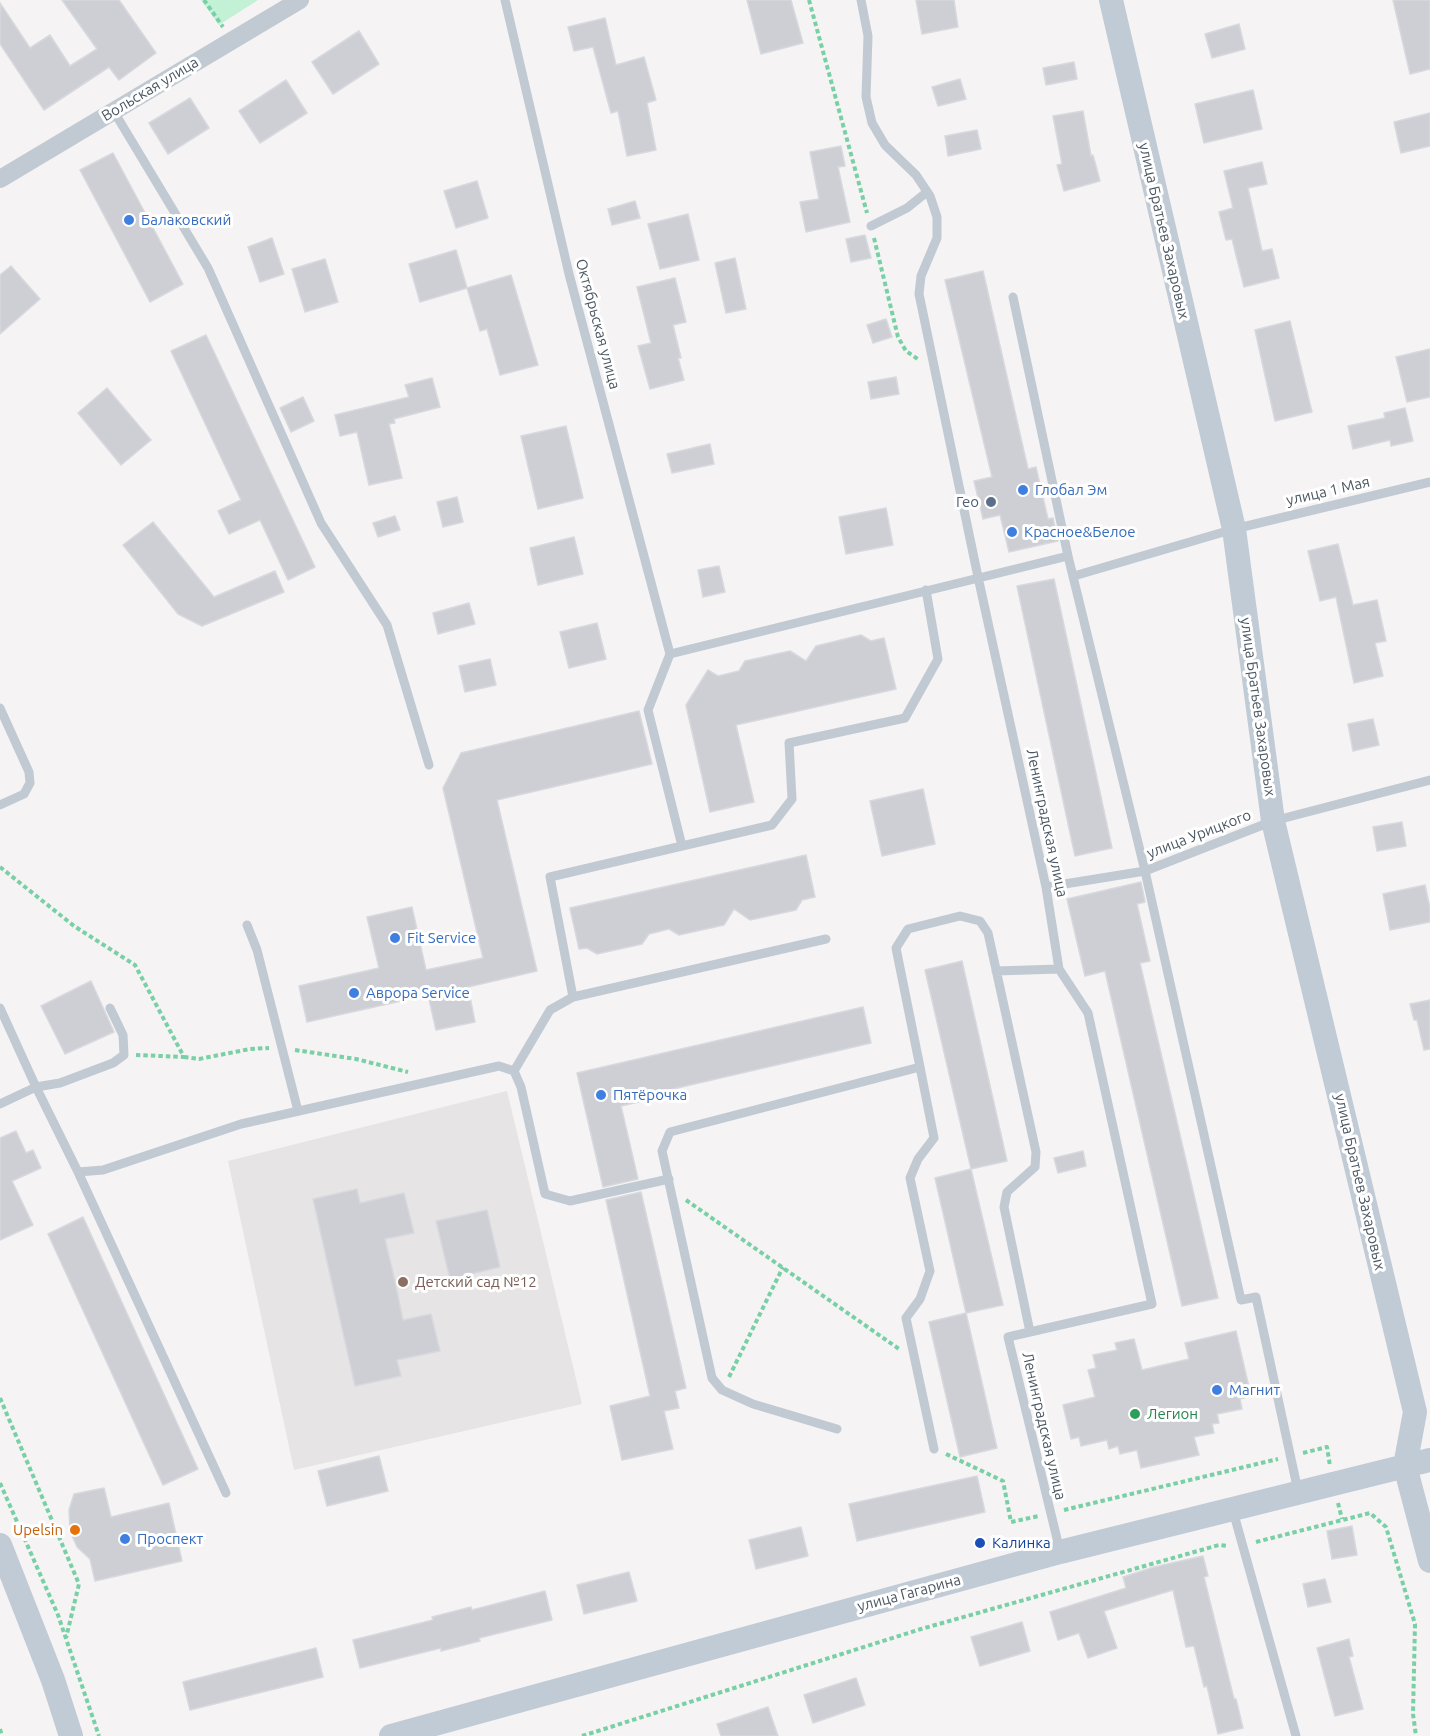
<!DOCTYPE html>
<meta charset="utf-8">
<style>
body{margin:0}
canvas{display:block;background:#f5f3f3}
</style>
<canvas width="1430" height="1736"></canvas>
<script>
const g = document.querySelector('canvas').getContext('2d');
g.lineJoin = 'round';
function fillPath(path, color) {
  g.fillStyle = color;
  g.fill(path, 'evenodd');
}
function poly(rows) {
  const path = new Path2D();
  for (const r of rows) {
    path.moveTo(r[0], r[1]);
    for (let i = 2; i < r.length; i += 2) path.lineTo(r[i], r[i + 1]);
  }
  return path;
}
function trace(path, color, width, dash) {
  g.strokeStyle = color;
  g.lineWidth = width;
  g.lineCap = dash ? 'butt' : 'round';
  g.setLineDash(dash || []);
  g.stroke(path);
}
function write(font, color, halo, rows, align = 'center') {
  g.font = font + ' Ubuntu,sans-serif';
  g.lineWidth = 6;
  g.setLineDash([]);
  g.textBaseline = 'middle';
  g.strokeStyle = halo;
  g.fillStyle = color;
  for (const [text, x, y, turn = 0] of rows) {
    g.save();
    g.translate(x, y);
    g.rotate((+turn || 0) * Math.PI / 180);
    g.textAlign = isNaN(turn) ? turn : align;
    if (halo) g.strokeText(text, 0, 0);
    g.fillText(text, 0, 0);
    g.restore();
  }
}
const education = poly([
 [507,1091,582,1404,294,1470,228,1161]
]);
const green = poly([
 [201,0,258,0,219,25]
]);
const building = poly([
 [62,0,119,0,156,53,119,80,109,67,44,110,0,44,0,3,30,48,50,35,70,66,97,49,62,0],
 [747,0,791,0,803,43,761,54,747,0],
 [916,0,954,0,958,27,922,34,916,0],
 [1393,0,1430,0,1430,69,1410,74,1393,0],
 [605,18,616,65,644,57,656,100,647,103,656,150,627,156,618,111,611,113,593,47,574,51,568,27,605,18],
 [1239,24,1245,49,1212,58,1205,34,1239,24],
 [359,31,379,64,333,94,312,62,359,31],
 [1074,62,1077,79,1046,85,1043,68,1074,62],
 [960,79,966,99,938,106,932,87,960,79],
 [286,80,307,113,260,143,239,111,286,80],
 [1253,90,1262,129,1204,143,1195,104,1253,90],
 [190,98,209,128,168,154,149,123,190,98],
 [1083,111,1091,156,1093,155,1100,181,1064,191,1057,165,1062,164,1053,116,1083,111],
 [1430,113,1430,146,1401,153,1394,122,1430,113],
 [977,130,981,149,948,156,945,136,977,130],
 [841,146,845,166,838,167,850,222,806,232,800,202,819,199,810,152,841,146],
 [113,153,183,284,150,302,80,170,113,153],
 [1262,162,1267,184,1248,188,1262,251,1272,249,1279,278,1244,287,1232,239,1226,240,1219,212,1233,208,1224,171,1262,162],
 [477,181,488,218,456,228,444,191,477,181],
 [635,201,640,218,612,225,608,209,635,201],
 [688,214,699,260,660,269,648,224,688,214],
 [865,235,871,258,851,262,846,239,865,235],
 [272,238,284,274,260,282,248,247,272,238],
 [456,250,467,288,420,302,409,264,456,250],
 [735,258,746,309,726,313,715,263,735,258],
 [325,259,338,302,305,312,292,269,325,259],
 [11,266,40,299,0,334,0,275,11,266],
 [983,271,1028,469,1036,467,1048,519,1053,518,1058,541,1009,552,1000,515,983,519,974,481,992,477,945,280,983,271],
 [511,275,538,365,500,375,487,329,480,331,467,288,511,275],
 [675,278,686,322,673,325,681,358,678,358,684,380,650,389,638,346,651,343,637,287,675,278],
 [886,319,892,337,873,343,867,325,886,319],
 [1290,321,1312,412,1275,421,1255,330,1290,321],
 [206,335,315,567,288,580,260,520,229,534,218,511,241,500,171,351,206,335],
 [1430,349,1430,397,1407,402,1396,357,1430,349],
 [896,377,899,394,871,399,868,382,896,377],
 [432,378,440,407,394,419,395,423,389,424,402,478,369,485,357,432,340,436,335,415,409,397,405,385,432,378],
 [107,388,151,440,121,465,78,413,107,388],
 [303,397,314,421,291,432,280,408,303,397],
 [1405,408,1413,441,1391,446,1390,440,1353,449,1348,426,1385,418,1384,413,1405,408],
 [566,426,583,498,538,509,521,436,566,426],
 [710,444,714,464,672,473,667,454,710,444],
 [457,497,463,522,443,527,437,502,457,497],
 [886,508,893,545,846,554,839,517,886,508],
 [395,516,400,530,378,537,373,523,395,516],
 [153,522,214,597,275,571,284,592,202,626,178,614,123,545,153,522],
 [574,537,583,574,538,585,530,548,574,537],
 [1338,544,1353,605,1377,600,1386,641,1375,643,1383,676,1354,683,1336,597,1320,601,1308,551,1338,544],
 [719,566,725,592,703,597,698,570,719,566],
 [1054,579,1112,848,1075,856,1017,586,1054,579],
 [469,603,475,624,438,634,433,613,469,603],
 [597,623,606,659,569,668,560,632,597,623],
 [861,635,871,641,884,638,896,689,736,725,754,802,710,812,686,705,708,670,718,676,739,671,745,661,790,651,806,661,816,646,861,635],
 [490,659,496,685,465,692,459,666,490,659],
 [639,711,652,764,497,800,537,971,468,987,475,1022,436,1030,428,995,307,1022,299,986,379,968,367,917,412,907,426,970,483,958,443,788,461,753,639,711],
 [1373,719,1379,745,1353,751,1348,724,1373,719],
 [923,789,935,844,882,856,870,801,923,789],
 [1402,822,1406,846,1377,851,1373,827,1402,822],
 [806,855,815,897,802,900,796,910,750,920,734,909,724,925,679,935,669,929,649,934,642,944,597,954,587,948,579,949,570,908,806,855],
 [1141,882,1145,902,1137,904,1150,961,1140,963,1218,1298,1182,1306,1105,971,1085,976,1067,899,1141,882],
 [1425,885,1430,908,1430,922,1390,930,1383,894,1425,885],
 [962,961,1007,1161,971,1169,925,970,962,961],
 [91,981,114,1032,65,1054,41,1006,91,981],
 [1430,1000,1430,1049,1424,1050,1417,1020,1414,1020,1410,1004,1430,1000],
 [863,1007,871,1043,673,1089,674,1094,621,1106,638,1179,603,1187,577,1073,863,1007],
 [16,1131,26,1153,33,1150,41,1168,12,1181,33,1225,0,1240,0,1138,16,1131],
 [1083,1151,1086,1166,1058,1173,1054,1158,1083,1151],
 [971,1169,1003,1305,966,1313,935,1178,971,1169],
 [357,1189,360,1203,404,1193,414,1233,385,1239,395,1281,403,1320,431,1314,440,1351,397,1360,401,1376,355,1386,313,1199,357,1189],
 [641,1192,686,1388,675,1391,679,1408,664,1411,673,1449,622,1460,610,1406,650,1396,606,1200,641,1192],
 [487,1210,500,1267,450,1279,436,1221,487,1210],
 [83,1217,198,1469,163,1485,48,1234,83,1217],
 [966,1313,997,1448,960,1457,929,1322,966,1313],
 [1236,1331,1251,1396,1240,1399,1242,1409,1217,1414,1219,1423,1212,1424,1214,1433,1194,1437,1199,1455,1141,1468,1137,1450,1120,1454,1118,1446,1109,1449,1107,1440,1081,1446,1079,1437,1071,1439,1063,1405,1095,1397,1088,1370,1096,1368,1093,1355,1117,1350,1115,1343,1134,1339,1142,1370,1189,1359,1185,1343,1236,1331],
 [379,1456,388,1491,327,1506,318,1471,379,1456],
 [977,1476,985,1512,857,1541,849,1504,977,1476],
 [104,1488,111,1517,169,1503,182,1561,95,1581,90,1559,77,1547,70,1531,69,1510,74,1494,104,1488],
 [1352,1526,1357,1555,1332,1559,1327,1531,1352,1526],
 [801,1527,808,1556,756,1569,749,1540,801,1527],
 [1203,1556,1208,1576,1204,1577,1234,1699,1236,1699,1243,1728,1218,1734,1207,1686,1204,1687,1194,1646,1186,1647,1173,1590,1104,1611,1117,1648,1088,1658,1079,1633,1058,1640,1050,1612,1126,1588,1123,1577,1154,1567,1203,1556],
 [629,1572,637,1601,584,1614,577,1585,629,1572],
 [1325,1579,1331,1602,1308,1607,1303,1584,1325,1579],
 [545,1591,552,1620,479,1638,480,1641,441,1651,441,1648,360,1668,353,1640,433,1620,432,1617,471,1607,472,1610,545,1591],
 [1022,1622,1030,1651,980,1666,971,1637,1022,1622],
 [1349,1639,1353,1656,1349,1657,1363,1709,1335,1716,1317,1648,1349,1639],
 [316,1648,323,1677,190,1710,183,1682,316,1648],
 [856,1678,865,1705,813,1723,804,1695,856,1678],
 [768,1707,778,1736,721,1736,717,1724,768,1707]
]);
const path = poly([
 [204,0,223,27],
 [809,0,867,213],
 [874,238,898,337,906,351,919,360],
 [0,867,74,926,135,965,184,1057,136,1055],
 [295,1050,356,1059,408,1072],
 [184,1057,199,1059,250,1049,269,1048],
 [686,1200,899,1349],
 [729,1377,783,1267],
 [0,1398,79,1584,66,1638],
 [1303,1453,1327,1447,1330,1466],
 [946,1454,1003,1481,1011,1522,1039,1516],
 [0,1483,58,1615,99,1736],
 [1338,1503,1342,1519],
 [1064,1510,1278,1459],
 [1256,1542,1370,1513,1386,1527,1415,1624,1413,1714,1416,1736],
 [0,1729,2,1736],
 [582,1736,921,1629,1219,1545,1228,1546]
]);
const lane = poly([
 [505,0,569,274,670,654],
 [861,0,868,36,866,97,872,123,885,145,916,175,930,196,937,217,937,238,921,276,919,294,978,577,1046,887,1059,969,1088,1013,1152,1304,1008,1337,1060,1551],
 [113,110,208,268,321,523,387,625,429,765],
 [871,226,907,208,927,192],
 [1068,556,1145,871,1241,1300,1256,1297,1298,1491],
 [1074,576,1234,529,1430,482],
 [670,654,1068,556,1013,297],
 [670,654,648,710,682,846,772,825,792,799,789,743,905,718,938,659,926,590],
 [0,708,29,772,30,783,24,794,0,805],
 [682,846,550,877,573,997,826,939],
 [1046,887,1145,871,1273,821,1430,780],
 [247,925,257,950,298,1111],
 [996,971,1059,969],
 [0,1008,36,1087,60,1083,113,1063,124,1055,123,1035,110,1008],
 [920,1067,934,1138,918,1159,910,1178,930,1271,920,1299,906,1318,934,1449],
 [514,1071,550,1010,573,997],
 [0,1104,36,1087,78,1172,103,1170,241,1124,499,1066,514,1071,521,1087,545,1194,570,1201,669,1179],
 [78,1172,226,1493],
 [837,1429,753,1404,722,1390,712,1378,662,1151,670,1132,920,1067,896,948,908,929,960,916,980,921,988,933,1036,1152,1035,1167,1007,1192,1004,1207,1030,1332],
 [1233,1511,1296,1736]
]);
const street = poly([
 [0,179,300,0]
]);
const secondary = poly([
 [1111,0,1234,529,1273,821,1415,1412,1405,1466,1430,1561],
 [0,1545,53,1680,71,1736],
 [391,1736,1060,1552,1430,1460]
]);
const markers = [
 [129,220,6,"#3f7fe0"],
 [1023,490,6,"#3f7fe0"],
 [991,502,6,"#5c6f8a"],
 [1012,532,6,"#3f7fe0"],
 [395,938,6,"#3f7fe0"],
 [354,993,6,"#3f7fe0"],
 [601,1095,6,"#3f7fe0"],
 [403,1282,6,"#8d6e63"],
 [1217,1390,6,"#3f7fe0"],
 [1135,1414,6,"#2e9e5b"],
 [75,1530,6,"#e8710a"],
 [125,1539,6,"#3f7fe0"],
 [980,1543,6,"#1a4fb4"]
];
const streetNames = [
 ["Вольская улица",150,89,-31],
 ["улица Братьев Захаровых",1164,231,77],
 ["Октябрьская улица",598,324,75],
 ["улица 1 Мая",1328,491,-13],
 ["улица Братьев Захаровых",1258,707,82],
 ["Ленинградская улица",1047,823,78],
 ["улица Урицкого",1199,834,-21],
 ["улица Братьев Захаровых",1360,1182,77],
 ["Ленинградская улица",1044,1426,77],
 ["улица Гагарина",909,1593,-15]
];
const shopNames = [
 ["Балаковский",141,220],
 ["Глобал Эм",1035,490],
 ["Красное&Белое",1024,532],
 ["Fit Service",407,938],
 ["Аврора Service",366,993],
 ["Пятёрочка",613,1095],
 ["Магнит",1229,1390],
 ["Проспект",137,1539]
];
const serviceNames = [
 ["Гео",979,502]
];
const educationNames = [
 ["Детский сад №12",415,1282]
];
const leisureNames = [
 ["Легион",1147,1414]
];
const foodNames = [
 ["Upelsin",63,1530]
];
const transitNames = [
 ["Калинка",992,1543]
];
fillPath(education, '#e6e4e5');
fillPath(green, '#c3f1d5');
fillPath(building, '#cdcfd5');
trace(building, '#d7d9de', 1.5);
trace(path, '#7ad0a6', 4, [4.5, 3]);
trace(lane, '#c1cad2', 9);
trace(street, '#c1cad2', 18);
trace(secondary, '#c1cbd6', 24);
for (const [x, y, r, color] of markers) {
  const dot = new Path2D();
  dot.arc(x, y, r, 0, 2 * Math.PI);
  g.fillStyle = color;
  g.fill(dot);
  trace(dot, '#fff', 2);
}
write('15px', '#4a5661', '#fff', streetNames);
write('15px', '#366cbe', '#fff', shopNames, 'left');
write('15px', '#4e5e75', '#fff', serviceNames, 'right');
write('15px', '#785e54', '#fff', educationNames, 'left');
write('15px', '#27864d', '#fff', leisureNames, 'left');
write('15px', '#c56008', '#fff', foodNames, 'right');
write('15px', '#164399', '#fff', transitNames, 'left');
</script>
